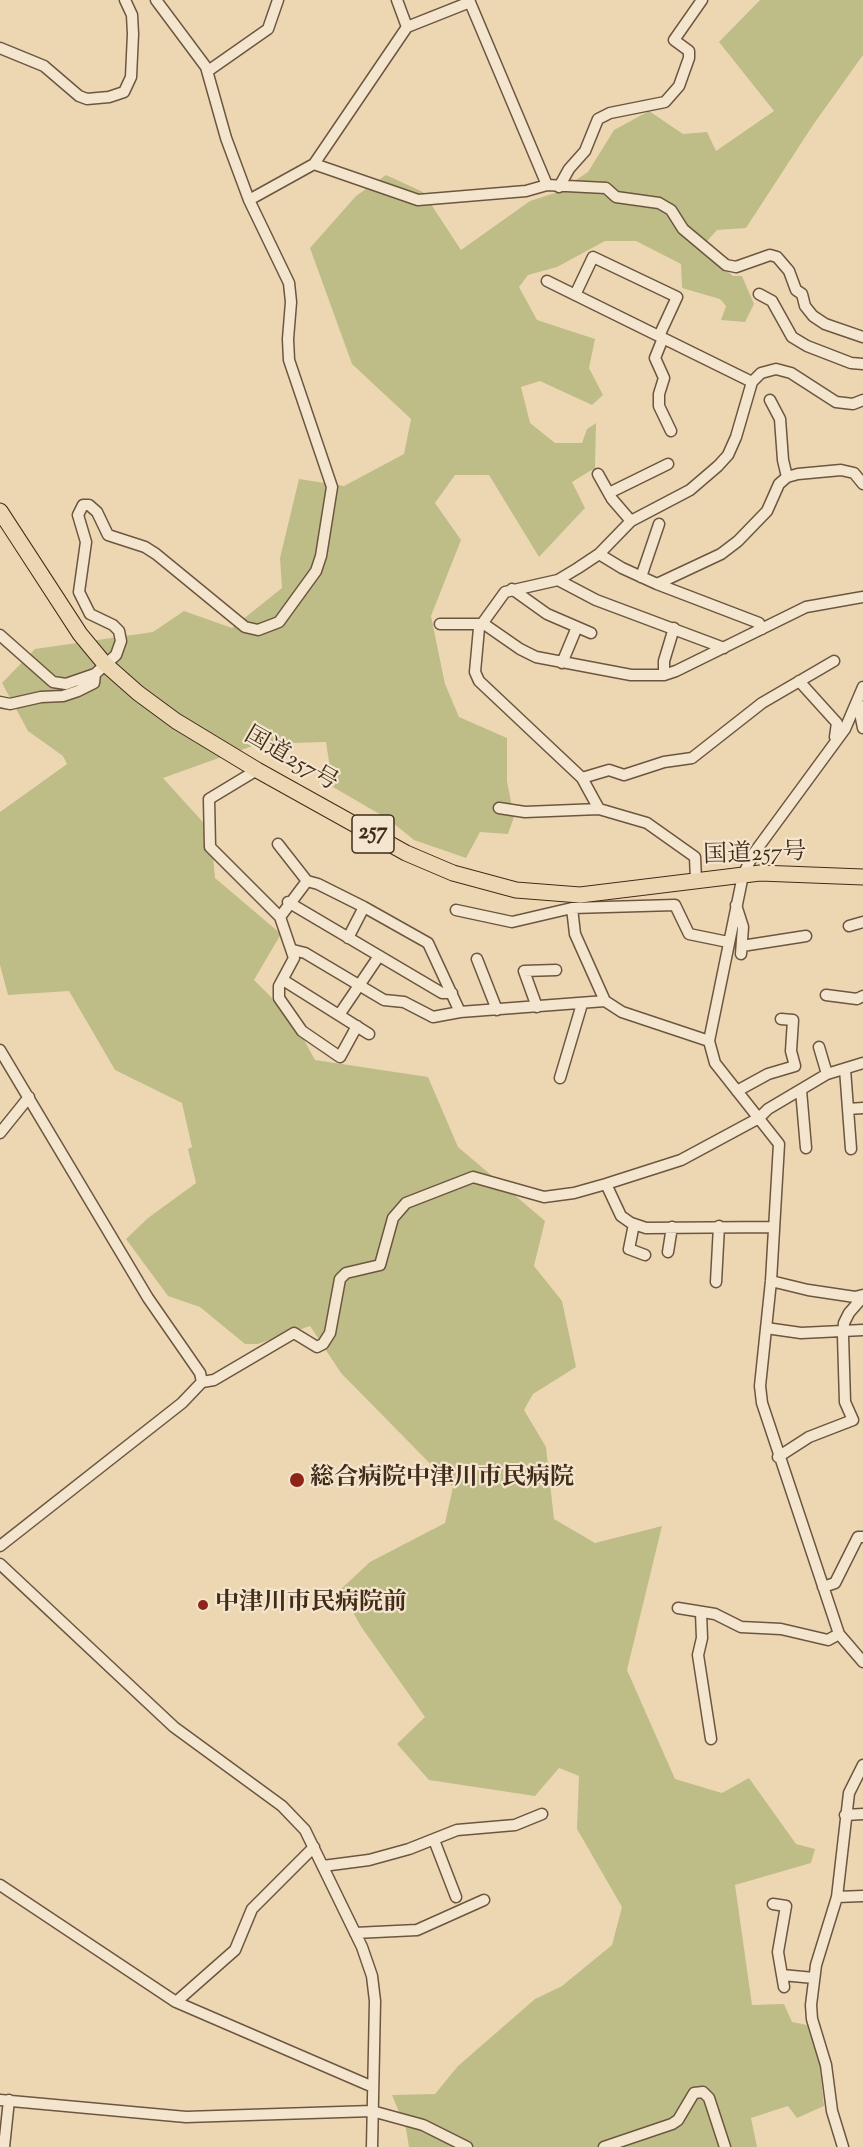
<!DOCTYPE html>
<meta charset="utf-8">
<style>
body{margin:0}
canvas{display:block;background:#edd7b3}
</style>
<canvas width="863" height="2147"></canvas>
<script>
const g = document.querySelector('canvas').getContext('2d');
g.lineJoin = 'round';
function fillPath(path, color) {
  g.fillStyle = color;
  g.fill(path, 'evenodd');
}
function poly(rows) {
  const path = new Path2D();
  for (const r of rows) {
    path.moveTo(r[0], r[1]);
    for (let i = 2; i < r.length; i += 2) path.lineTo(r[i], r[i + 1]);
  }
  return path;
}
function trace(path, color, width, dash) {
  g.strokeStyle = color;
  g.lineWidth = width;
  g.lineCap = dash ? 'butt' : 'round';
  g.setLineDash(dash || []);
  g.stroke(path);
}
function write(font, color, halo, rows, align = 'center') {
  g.font = font + ' "Sorts Mill Goudy","Noto Serif JP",serif';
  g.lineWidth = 4.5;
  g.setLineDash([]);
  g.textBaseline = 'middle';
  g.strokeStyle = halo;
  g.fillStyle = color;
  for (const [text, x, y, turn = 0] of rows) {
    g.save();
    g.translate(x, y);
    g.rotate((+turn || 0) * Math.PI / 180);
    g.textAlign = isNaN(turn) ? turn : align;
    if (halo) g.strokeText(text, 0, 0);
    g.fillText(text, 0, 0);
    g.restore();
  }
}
const green = poly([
 [760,0,863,0,863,55,813,125,746,228,717,230,700,249,733,276,742,276,754,304,745,322,721,320,726,306,720,299,682,288,681,264,636,241,605,241,557,267,528,275,519,287,537,320,595,339,589,368,603,395,592,405,540,381,521,387,530,423,555,443,582,443,587,429,596,423,595,468,572,482,585,508,539,557,489,475,455,475,435,503,461,540,431,616,445,684,459,717,507,738,507,781,514,817,508,834,480,832,466,858,414,840,388,819,333,787,326,742,258,744,163,778,211,831,215,878,281,934,254,980,292,1018,315,1060,428,1077,458,1147,545,1221,534,1266,562,1301,576,1367,533,1394,524,1410,546,1447,554,1519,595,1543,662,1526,627,1670,675,1779,722,1793,749,1778,796,1844,815,1849,811,1863,735,1885,752,2005,784,2004,792,2022,807,2025,819,2058,824,2106,797,2118,788,2106,751,2118,757,2147,409,2147,406,2129,392,2095,435,2094,458,2066,535,1999,562,1986,612,1945,622,1907,577,1829,579,1776,559,1768,535,1796,429,1780,397,1744,425,1717,362,1628,340,1590,370,1562,445,1523,453,1487,341,1373,310,1326,258,1344,245,1344,200,1307,168,1296,126,1239,148,1218,196,1183,188,1149,192,1147,182,1103,115,1070,69,991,8,995,0,965,0,812,67,764,63,756,28,731,2,683,35,649,153,632,184,611,232,628,282,588,280,558,299,479,344,486,404,454,411,419,352,364,310,248,356,196,386,175,423,192,461,250,530,201,558,192,588,172,614,130,649,111,683,134,707,132,716,151,774,111,719,42]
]);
const minor = poly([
 [397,0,407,27],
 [469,0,547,185],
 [0,48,44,66,79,96,87,99,109,97,124,92,131,77,133,34,132,15,125,0],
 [208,71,268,29,278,0],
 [314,164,418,200,526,191,547,185,606,188,616,197,659,203,671,210,683,229,726,265,736,267,770,255,777,257,789,271,796,290,802,294,805,306,813,316,825,324,863,337],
 [559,187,569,169,585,151,598,119,610,113,665,102,679,86,689,58,689,51,674,40,702,0],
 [249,200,314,164,407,27,470,2],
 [547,281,752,382],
 [759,294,772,301,792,337,807,346,851,363,863,364],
 [575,295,593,257,677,297,659,336],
 [663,338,655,358,664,378,659,394,659,406,671,431],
 [770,400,780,419,783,460,787,477],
 [598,474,612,499,631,521],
 [609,493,668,464],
 [599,554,622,568,657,584,759,623,762,629],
 [641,577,659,524],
 [558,580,596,600,724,648],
 [657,584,721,554,738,541,767,511,779,484,787,477,798,474,841,470,854,473,863,484],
 [512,589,547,614,591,633],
 [440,624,484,624,520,649,536,657,631,675,664,675,676,671,806,607,863,597],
 [0,635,53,682,66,684,95,674],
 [562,663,577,627],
 [664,675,664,661,674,628],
 [799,681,837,723,835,737],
 [863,687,845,729,754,853,743,875,709,1041,715,1063,779,1144,771,1281,760,1386,762,1403,839,1634,863,1662],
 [0,702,10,704,41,697,63,696,78,691,94,683,95,674,116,655,121,641,119,631,113,625,90,614,79,592,86,542,78,515,83,505,89,505,97,512,108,535,145,547,156,554,245,627,258,630,279,622,316,571,321,556,332,487,289,360,288,339,291,302,289,283,249,200,226,138,206,67,156,0],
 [858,703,863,728],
 [257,770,209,799,210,847,280,917,294,958,279,986,279,998,302,1031,340,1057,357,1026],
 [582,778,609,770,624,775,664,762,692,758,762,703,834,661],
 [499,808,525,812,599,809],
 [278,844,307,881],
 [696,880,695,857,647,823,599,809,582,778,479,681,475,672,479,628,505,592,558,580,578,568,599,554,631,521,690,490,718,466,728,455,736,437,752,382,761,373,776,369,791,373,836,402,853,404,863,400],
 [288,902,442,993,452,993],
 [736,905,743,927,741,954],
 [572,908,575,934,605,1001,622,1012,709,1041],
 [456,910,512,922,572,908,675,905,689,934,728,942],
 [280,917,307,881,318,884,364,907,428,943,460,1012],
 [849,926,863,922],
 [348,938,364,907],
 [742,946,806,936],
 [293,950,305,953,384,1000,404,1002,433,1017,460,1012,605,1001],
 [477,959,497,1010],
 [283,980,369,1034],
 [826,995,857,999,863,996],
 [537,1007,524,971,556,970],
 [339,1015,379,956],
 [819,1047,827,1074],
 [0,1050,148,1298,200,1373,202,1382],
 [845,1069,851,1149],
 [560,1078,582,1004],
 [801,1090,806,1148],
 [737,1091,768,1074,795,1066,791,1051,793,1020,781,1019],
 [848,1109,863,1108],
 [0,1133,29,1097],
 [606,1184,621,1216,631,1223,646,1228,774,1227],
 [634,1224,629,1249,645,1255],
 [668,1252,672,1227],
 [771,1281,808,1290,855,1297,863,1295],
 [716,1282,719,1226],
 [766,1328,801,1333,863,1330],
 [778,1457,809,1437,853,1420,845,1402,843,1336,844,1323,849,1313,863,1297],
 [0,1546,182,1403,202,1382,214,1380,294,1333,317,1347,323,1344,330,1333,340,1279,346,1273,380,1265,393,1218,406,1203,473,1177,544,1197,574,1193,606,1184,681,1160,759,1118,768,1109,827,1074,863,1063],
 [0,1564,174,1727,282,1806,305,1830,362,1947,372,1976,375,2001,372,2147],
 [823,1587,835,1583,858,1537,863,1537],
 [678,1608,715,1614,741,1627,781,1629,828,1640,839,1634],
 [701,1613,702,1638,698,1655,711,1739],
 [845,1815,863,1814],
 [434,1840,456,1897],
 [323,1866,369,1860,409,1849,457,1830,515,1825,542,1814],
 [0,1885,176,2002,373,2087],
 [837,1897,863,1896],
 [773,1904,786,1906,778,1952,784,1987],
 [355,1933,417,1930,484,1900],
 [782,1975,814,1978],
 [176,2002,235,1950,252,1909,314,1847],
 [0,2100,186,2117,372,2111,423,2125,467,2147],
 [4,2147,9,2100],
 [604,2147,672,2124,678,2120,694,2093,703,2092,709,2098,725,2147],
 [843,2147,832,2111,826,2065,812,2019,811,2005,816,1965,837,1897,849,1793,863,1765]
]);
const highway = poly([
 [0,511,80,634,104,663,138,693,176,721,257,770,406,853,453,873,516,890,580,895,760,873,863,877]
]);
const markers = [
 [297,1480,8,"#8f2418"],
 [203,1605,6,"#8f2418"]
];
const shields = [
 [373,834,42]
];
const shieldNames = [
 ["257",373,834]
];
const streetNames = [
 ["国道257号",290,761,30],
 ["国道257号",755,856,-2]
];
const poiNames = [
 ["総合病院中津川市民病院",310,1480],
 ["中津川市民病院前",215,1605]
];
fillPath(green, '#bebd88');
trace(minor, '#6d5640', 13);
trace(highway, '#422b19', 17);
trace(minor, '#f3e5ce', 10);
trace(highway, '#edd7b3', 15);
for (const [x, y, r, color] of markers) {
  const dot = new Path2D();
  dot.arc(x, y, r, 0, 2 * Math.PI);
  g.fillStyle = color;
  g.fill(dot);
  trace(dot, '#f3e5ce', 2);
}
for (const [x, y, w] of shields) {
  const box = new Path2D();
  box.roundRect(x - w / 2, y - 19, w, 38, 4.5);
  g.fillStyle = '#f3e5ce';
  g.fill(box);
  trace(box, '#422b19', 1.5);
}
write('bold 22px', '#422b19', null, shieldNames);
write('24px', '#422b19', '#f3e5ce', streetNames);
write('bold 24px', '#422b19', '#f3e5ce', poiNames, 'left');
</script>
